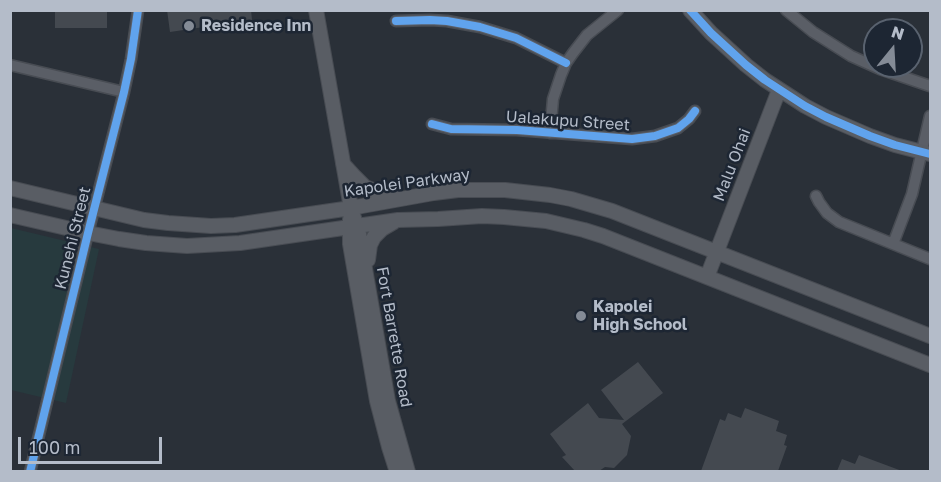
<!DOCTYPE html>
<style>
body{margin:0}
#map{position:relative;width:941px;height:482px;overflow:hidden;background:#2a3038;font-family:"Golos Text",sans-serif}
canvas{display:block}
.frame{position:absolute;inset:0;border:12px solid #b4bcc9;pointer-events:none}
.north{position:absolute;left:863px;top:18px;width:60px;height:60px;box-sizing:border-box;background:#1d2633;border:2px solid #59626f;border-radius:50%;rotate:18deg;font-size:16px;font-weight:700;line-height:24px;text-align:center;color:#b4bcc9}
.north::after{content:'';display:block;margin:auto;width:21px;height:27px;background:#848b96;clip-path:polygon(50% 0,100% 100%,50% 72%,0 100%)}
.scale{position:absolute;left:18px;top:437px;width:144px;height:27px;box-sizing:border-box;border:3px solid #b4bcc9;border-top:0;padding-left:8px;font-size:18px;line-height:21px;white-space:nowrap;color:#b4bcc9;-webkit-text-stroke:4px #1d2633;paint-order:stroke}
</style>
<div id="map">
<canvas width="941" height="482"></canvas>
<div class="frame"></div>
<div class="north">N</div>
<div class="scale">100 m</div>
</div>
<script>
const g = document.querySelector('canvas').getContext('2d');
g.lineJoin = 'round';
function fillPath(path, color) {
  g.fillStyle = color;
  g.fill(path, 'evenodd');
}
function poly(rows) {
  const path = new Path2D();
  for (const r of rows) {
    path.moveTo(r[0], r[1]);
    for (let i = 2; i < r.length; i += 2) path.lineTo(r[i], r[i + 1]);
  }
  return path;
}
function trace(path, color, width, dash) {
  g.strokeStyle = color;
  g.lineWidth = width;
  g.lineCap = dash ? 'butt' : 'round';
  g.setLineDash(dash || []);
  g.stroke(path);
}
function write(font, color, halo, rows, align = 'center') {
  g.font = font + ' "Golos Text",sans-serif';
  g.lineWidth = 5;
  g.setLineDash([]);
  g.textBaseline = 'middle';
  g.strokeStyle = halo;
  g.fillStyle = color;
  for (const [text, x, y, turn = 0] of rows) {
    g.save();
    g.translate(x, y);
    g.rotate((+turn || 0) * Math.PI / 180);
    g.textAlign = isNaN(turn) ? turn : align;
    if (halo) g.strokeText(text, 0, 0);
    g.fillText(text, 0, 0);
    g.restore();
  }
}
const green = poly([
 [11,228,99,249,66,403,11,390]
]);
const building = poly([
 [55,10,107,10,107,28,55,28],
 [167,10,251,10,252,20,170,32],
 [638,362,663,393,622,424,631,436,627,455,614,468,605,467,599,471,575,471,562,457,566,455,550,434,588,403,599,418,624,420,601,390],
 [745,408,779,421,776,431,787,435,784,445,787,446,778,471,701,471,720,419,725,421,728,413,741,418],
 [859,455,902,471,837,471,842,459,855,464]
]);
const street = poly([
 [786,10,813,32,851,56,880,69,930,86],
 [396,21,430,20,447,21,480,27,516,38,566,63],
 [10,65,124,92],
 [432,124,451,129,517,130,632,139,655,136,678,128,689,119,695,111],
 [550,133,553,99,561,75,566,63,573,53,587,35,618,10],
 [816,196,819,202,827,213,839,222,930,259],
 [893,244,912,194,930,116],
 [30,472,88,233,124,92,131,59,138,10]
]);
const secondary = poly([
 [316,10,351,208,359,234,388,401,408,472],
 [690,10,711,33,746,65,765,80,805,106,826,117,870,136,895,145,930,154],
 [343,164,354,176,365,187,380,193,397,197],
 [10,188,144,220,168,223,211,226,235,225,351,208,434,193,458,190,505,190,550,195,571,199,612,211,930,336],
 [10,215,88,233,119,239,146,243,187,246,240,243,398,220,438,219,482,216,504,217,546,221,584,230,603,236,930,365],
 [350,219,350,244,377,401,389,447,397,472],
 [368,260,370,245,374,237,382,229,394,222],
 [707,277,779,90]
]);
const cycleway = poly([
 [690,10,711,33,746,65,765,80,805,106,826,117,870,136,895,145,930,154],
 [396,21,430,20,447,21,480,27,516,38,566,63],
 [432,124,451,129,517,130,632,139,655,136,678,128,689,119,695,111],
 [30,472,88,233,124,92,131,59,138,10]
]);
const markers = [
 [189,26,6,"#848b96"],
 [581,316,6,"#848b96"]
];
const poiNames = [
 ["Residence Inn",201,26],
 ["Kapolei",593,307],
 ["High School",593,325]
];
const streetNames = [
 ["Ualakupu Street",568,121,4],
 ["Malu Ohai",732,165,-69],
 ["Kapolei Parkway",407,183,-8],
 ["Kunehi Street",73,238,-76],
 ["Fort Barrette Road",394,337,80]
];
fillPath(green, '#273a3e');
fillPath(building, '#444950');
trace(street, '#484c53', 13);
trace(secondary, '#484c53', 16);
trace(street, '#5a5e66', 10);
trace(secondary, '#595d64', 14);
trace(cycleway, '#60a3ed', 8);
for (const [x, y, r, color] of markers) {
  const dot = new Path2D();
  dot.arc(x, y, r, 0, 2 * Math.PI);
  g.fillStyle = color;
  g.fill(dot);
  trace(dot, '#1d2633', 2);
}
write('bold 16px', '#b4bcc9', '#1d2633', poiNames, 'left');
write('16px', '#b4bcc9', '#1d2633', streetNames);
</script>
